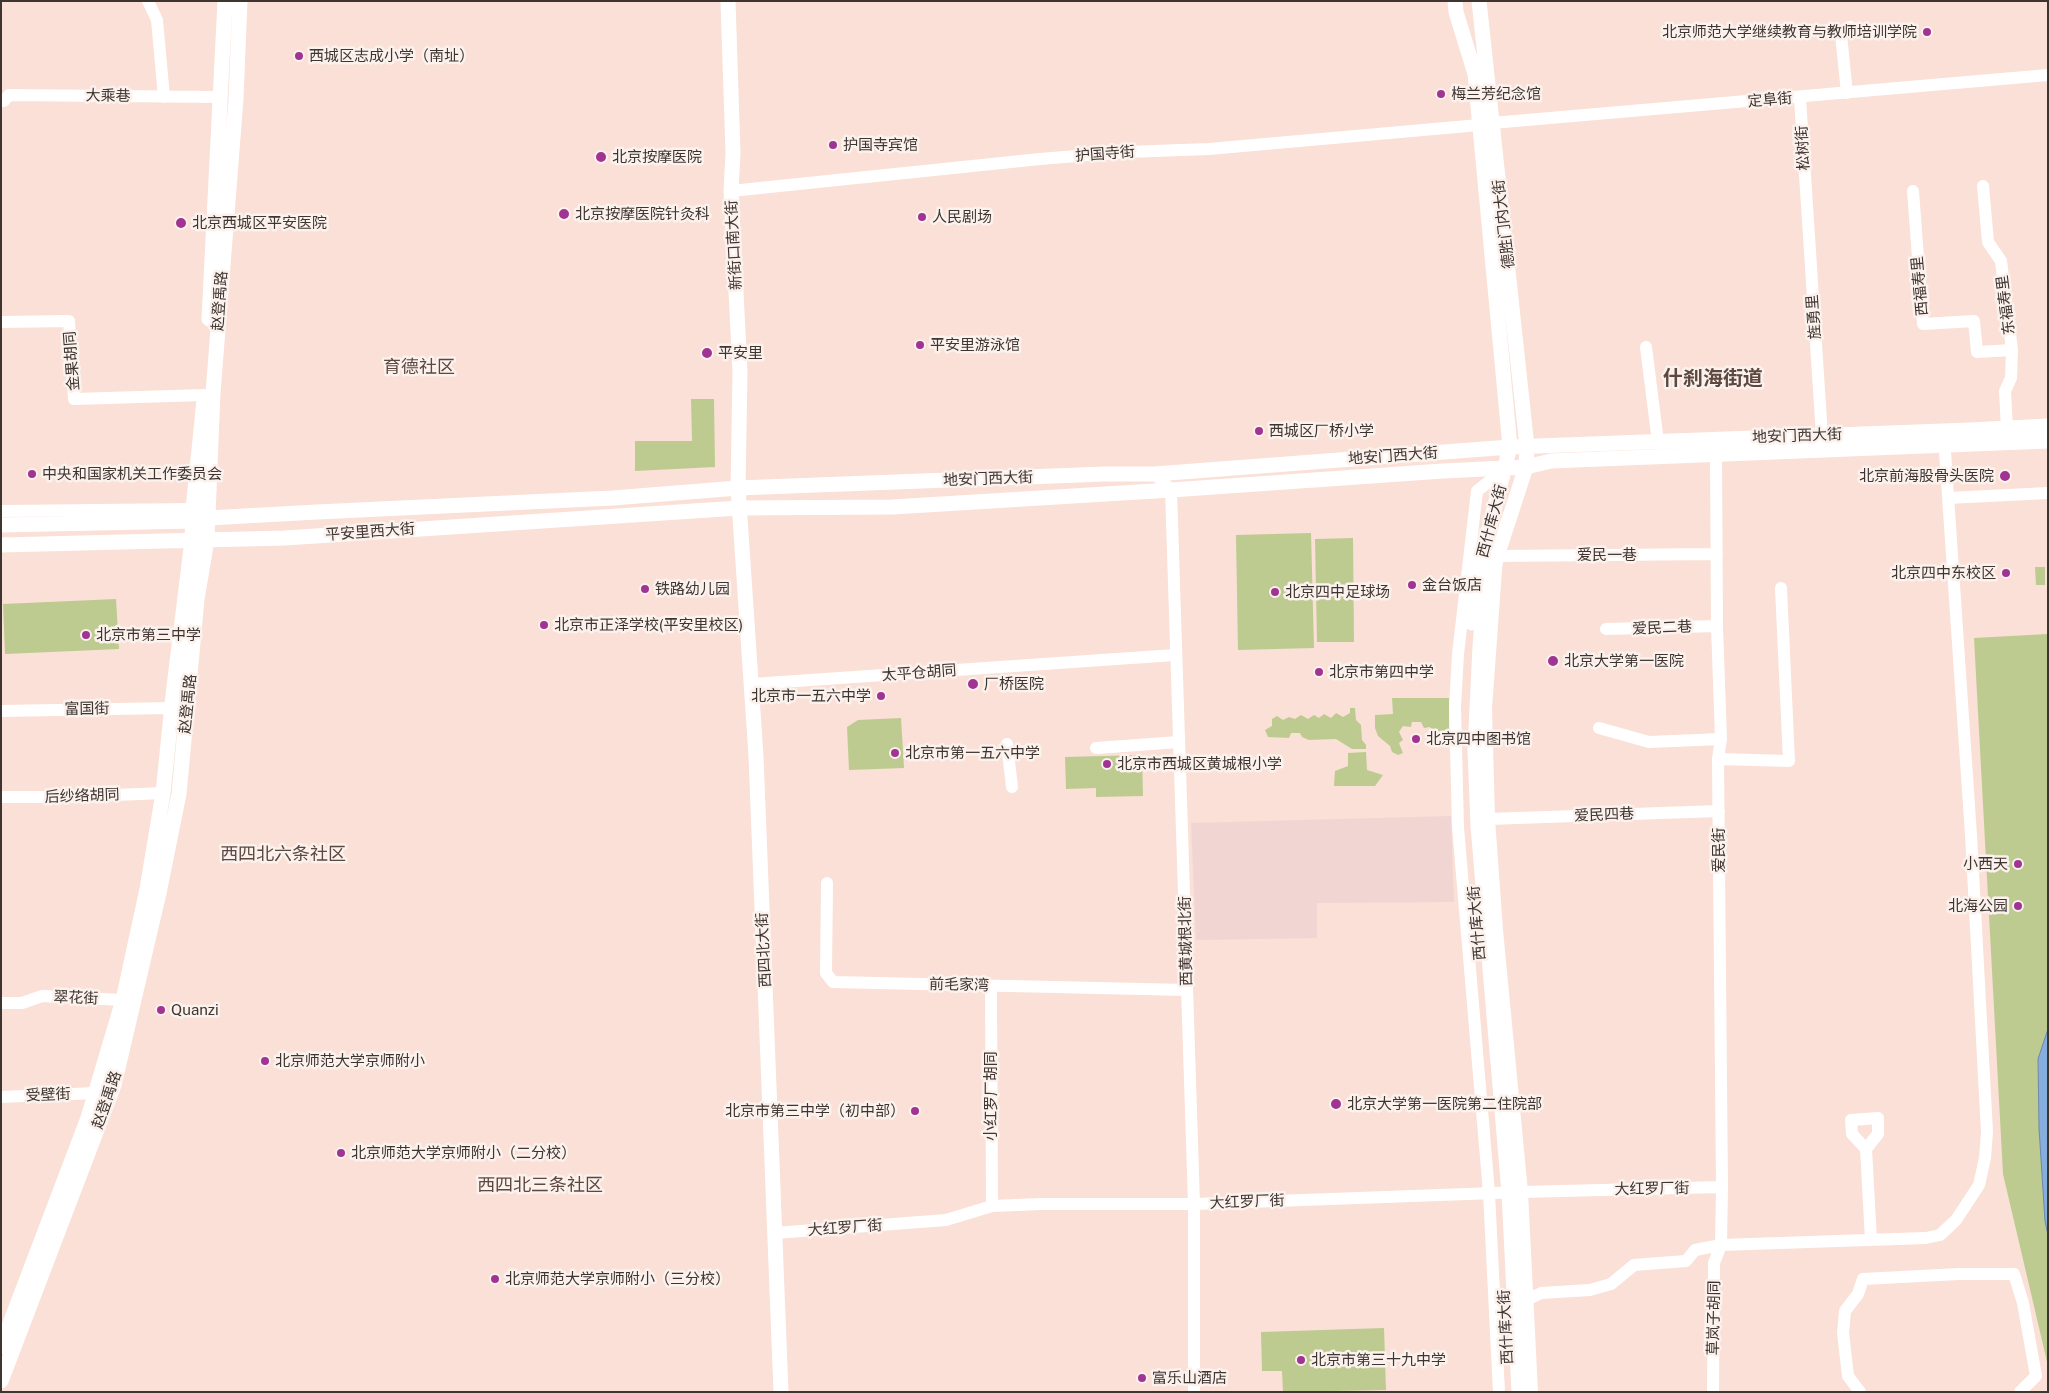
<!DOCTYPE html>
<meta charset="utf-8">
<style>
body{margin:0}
#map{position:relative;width:2049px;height:1393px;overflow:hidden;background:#fae0d6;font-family:"Public Sans",sans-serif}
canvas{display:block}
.frame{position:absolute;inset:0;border:2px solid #3e3430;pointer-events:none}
</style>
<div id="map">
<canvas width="2049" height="1393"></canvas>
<div class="frame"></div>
</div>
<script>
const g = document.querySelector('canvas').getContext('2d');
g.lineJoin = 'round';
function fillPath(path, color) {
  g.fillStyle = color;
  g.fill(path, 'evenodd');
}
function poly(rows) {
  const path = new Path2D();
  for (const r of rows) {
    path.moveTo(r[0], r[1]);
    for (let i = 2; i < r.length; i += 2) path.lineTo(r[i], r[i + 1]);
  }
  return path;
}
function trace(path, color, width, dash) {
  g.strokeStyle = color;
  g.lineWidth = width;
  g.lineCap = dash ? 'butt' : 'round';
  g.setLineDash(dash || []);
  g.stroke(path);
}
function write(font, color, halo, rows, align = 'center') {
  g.font = font + ' "Public Sans","Noto Sans SC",sans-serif';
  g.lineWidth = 5;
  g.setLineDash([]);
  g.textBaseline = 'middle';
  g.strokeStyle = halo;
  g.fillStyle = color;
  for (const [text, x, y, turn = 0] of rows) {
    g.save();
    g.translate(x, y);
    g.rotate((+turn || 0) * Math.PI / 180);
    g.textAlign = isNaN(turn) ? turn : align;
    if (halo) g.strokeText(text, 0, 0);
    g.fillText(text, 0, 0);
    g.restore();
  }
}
const commercial = poly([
 [1451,816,1454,902,1317,903,1317,938,1196,940,1191,823]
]);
const green = poly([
 [691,399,714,399,715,467,635,471,635,441,692,441],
 [1311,533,1314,648,1238,650,1236,535],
 [1353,538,1354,642,1317,642,1315,539],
 [2045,567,2045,585,2036,585,2035,567],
 [116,599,119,649,5,654,3,604],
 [2048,634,2048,1366,2003,1174,1974,638],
 [1392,698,1449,698,1449,733,1434,734,1430,727,1424,728,1421,722,1412,722,1411,727,1403,726,1399,732,1403,740,1399,743,1403,753,1398,755,1392,752,1390,746,1378,736,1375,728,1375,715,1393,714],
 [1350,708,1355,708,1356,720,1361,725,1362,740,1366,745,1366,749,1352,749,1336,739,1309,740,1302,737,1300,733,1291,733,1289,738,1268,737,1265,730,1272,726,1272,719,1277,716,1283,720,1289,717,1295,719,1301,715,1308,719,1314,715,1319,718,1324,714,1331,718,1336,713,1343,717,1350,713],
 [901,718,904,768,849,770,847,727,858,720],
 [1366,752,1367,770,1383,775,1375,786,1334,786,1335,771,1348,766,1348,753],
 [1142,755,1143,796,1096,797,1096,788,1066,789,1065,757],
 [1384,1328,1386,1390,1283,1392,1282,1371,1262,1371,1261,1332]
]);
const water = poly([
 [2048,1029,2048,1235,2045,1221,2039,1128,2038,1059,2048,1029]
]);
const minor = poly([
 [148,1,157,20,164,97],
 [1847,93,1841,35,1850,27],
 [1800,98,1822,436],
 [1,101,4,101,9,95,219,97],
 [1492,123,2048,75],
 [1983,186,1988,242,2001,261,2012,350,2011,378,2005,391,2007,428],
 [731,191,1040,159,1126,152,1209,149,1479,125],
 [1913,191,1923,324,1974,321,1977,352,2012,350],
 [1,322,69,321,74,399,204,395],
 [1646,347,1658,442],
 [1155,474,1171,490,1194,1204,1194,1392],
 [1948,498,2048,493],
 [1,511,193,509,200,513],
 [1606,629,1717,626],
 [752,684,1175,655],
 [1,711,172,708],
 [1599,728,1649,742,1721,739],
 [1007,744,1012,787],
 [1096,748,1179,742],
 [1718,759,1789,761,1781,588],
 [1,797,68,797,163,793],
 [1489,819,1719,811],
 [827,883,826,973,833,982,1186,990],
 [991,986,992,1206],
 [1,1003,22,1003,42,996,123,1000],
 [1,1097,96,1093],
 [1866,1149,1852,1134,1851,1120,1878,1118,1878,1134,1866,1149,1871,1240],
 [775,1233,946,1220,992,1206,1041,1204,1194,1204,1522,1192,1722,1187],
 [1515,1306,1541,1293,1590,1290,1611,1284,1634,1265,1686,1261,1695,1250,1721,1245,1926,1238,1940,1235,1956,1220,1979,1185,1985,1158,1987,1132,1971,835,1944,437],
 [1499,1392,1489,1193,1458,827,1455,707,1458,654,1477,491,1506,468],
 [1532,1392,1522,1192,1497,930,1489,819,1486,708,1497,556,1717,554],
 [1713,1392,1714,1263,1721,1245,1722,1187,1718,759,1721,739,1717,626,1716,454],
 [1860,1392,1848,1376,1843,1333,1845,1311,1858,1294,1863,1279,1959,1274,2014,1274,2023,1303,2036,1376,2020,1392]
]);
const major = poly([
 [728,1,733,153,731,191,740,372,738,488,756,756,781,1392],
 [1455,1,1456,12,1475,74,1510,447,1482,556,1472,623],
 [1479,1,1527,447,1526,467,1497,556,1483,610,1480,646,1475,750,1478,826,1509,1193,1519,1392],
 [209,319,225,1],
 [1,525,194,521,208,518,317,512,613,498,738,488,1105,474,1155,474,1510,447,1970,430,2048,426],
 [1,545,285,538,739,508,893,507,1171,490,1443,471,1526,467,1551,461,2048,441],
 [1,1347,88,1118,123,1000,147,889,163,793,173,695,192,540,193,509,204,400],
 [1,1381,114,1085,159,893,179,794,197,599,207,540,213,393,236,99,240,1]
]);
const markers = [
 [1927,32,5,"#a13493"],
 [299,56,5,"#a13493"],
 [1441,94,5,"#a13493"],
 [833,145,5,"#a13493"],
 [601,157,6,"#a13493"],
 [564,214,6,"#a13493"],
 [922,217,5,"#a13493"],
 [181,223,6,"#a13493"],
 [920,345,5,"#a13493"],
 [707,353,6,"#a13493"],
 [1259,431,5,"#a13493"],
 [32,474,5,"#a13493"],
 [2005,476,6,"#a13493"],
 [2006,573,5,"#a13493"],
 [1412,585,5,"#a13493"],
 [645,589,5,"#a13493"],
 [1275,592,5,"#a13493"],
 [544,625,5,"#a13493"],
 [86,635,5,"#a13493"],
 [1553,661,6,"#a13493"],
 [1319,672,5,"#a13493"],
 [973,684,6,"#a13493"],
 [881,696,5,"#a13493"],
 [1416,739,5,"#a13493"],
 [895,753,5,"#a13493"],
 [1107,764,5,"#a13493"],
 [2018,864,5,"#a13493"],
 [2018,906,5,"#a13493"],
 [161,1010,5,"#a13493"],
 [265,1061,5,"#a13493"],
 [1336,1104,6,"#a13493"],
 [915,1111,5,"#a13493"],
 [341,1153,5,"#a13493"],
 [495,1279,5,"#a13493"],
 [1301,1360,5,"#a13493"],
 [1142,1378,5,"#a13493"]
];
const poiNames = [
 ["北京师范大学继续教育与教师培训学院",1917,32,"right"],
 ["西城区志成小学（南址）",309,56],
 ["梅兰芳纪念馆",1451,94],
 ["护国寺宾馆",843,145],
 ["北京按摩医院",612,157],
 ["北京按摩医院针灸科",575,214],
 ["人民剧场",932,217],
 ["北京西城区平安医院",192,223],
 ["平安里游泳馆",930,345],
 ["平安里",718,353],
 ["西城区厂桥小学",1269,431],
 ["中央和国家机关工作委员会",42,474],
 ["北京前海股骨头医院",1994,476,"right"],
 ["北京四中东校区",1996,573,"right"],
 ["金台饭店",1422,585],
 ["铁路幼儿园",655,589],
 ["北京四中足球场",1285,592],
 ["北京市正泽学校(平安里校区)",554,625],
 ["北京市第三中学",96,635],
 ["北京大学第一医院",1564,661],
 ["北京市第四中学",1329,672],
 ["厂桥医院",984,684],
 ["北京市一五六中学",871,696,"right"],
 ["北京四中图书馆",1426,739],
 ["北京市第一五六中学",905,753],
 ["北京市西城区黄城根小学",1117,764],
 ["小西天",2008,864,"right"],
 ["北海公园",2008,906,"right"],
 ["Quanzi",171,1010],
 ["北京师范大学京师附小",275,1061],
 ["北京大学第一医院第二住院部",1347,1104],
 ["北京市第三中学（初中部）",905,1111,"right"],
 ["北京师范大学京师附小（二分校）",351,1153],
 ["北京师范大学京师附小（三分校）",505,1279],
 ["北京市第三十九中学",1311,1360],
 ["富乐山酒店",1152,1378]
];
const streetNames = [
 ["大乘巷",108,96,1],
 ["定阜街",1770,100,-5],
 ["松树街",1803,148,-93],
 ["护国寺街",1105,154,-4],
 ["德胜门内大街",1504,224,-97],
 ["新街口南大街",734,245,-93],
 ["西福寿里",1920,286,-95],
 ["赵登禹路",220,301,-86],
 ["东福寿里",2006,305,-97],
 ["旌勇里",1814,317,-94],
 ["金果胡同",72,361,-94],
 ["地安门西大街",1797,436,-2],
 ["地安门西大街",1393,456,-4],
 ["地安门西大街",988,479,-2],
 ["西什库大街",1492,521,-75],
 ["平安里西大街",370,532,-4],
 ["爱民一巷",1607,555],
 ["爱民二巷",1662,628,-2],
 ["太平仓胡同",919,673,-4],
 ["赵登禹路",188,704,-84],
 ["富国街",87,709,-1],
 ["后纱络胡同",82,796,-2],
 ["爱民四巷",1604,815,-2],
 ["爱民街",1719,850,-90],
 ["西什库大街",1477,923,-95],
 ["西黄城根北街",1186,941,-91],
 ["西四北大街",764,950,-93],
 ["前毛家湾",959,985,1],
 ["翠花街",76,998,2],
 ["受壁街",48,1095,-2],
 ["小红罗厂胡同",991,1096,-90],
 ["赵登禹路",107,1100,-71],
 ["大红罗厂街",1652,1189,-1],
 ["大红罗厂街",1247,1202,-2],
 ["大红罗厂街",845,1228,-4],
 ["草岚子胡同",1714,1318,-89],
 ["西什库大街",1506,1327,-93]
];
const quarterNames = [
 ["育德社区",419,367],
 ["西四北六条社区",283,854],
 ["西四北三条社区",540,1185]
];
const districtNames = [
 ["什刹海街道",1713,379]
];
fillPath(commercial, '#f0d5d2');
fillPath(green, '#bdcb90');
fillPath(water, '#86aedf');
trace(water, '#7089aa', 1);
trace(minor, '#fff', 12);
trace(major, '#fff', 15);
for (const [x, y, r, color] of markers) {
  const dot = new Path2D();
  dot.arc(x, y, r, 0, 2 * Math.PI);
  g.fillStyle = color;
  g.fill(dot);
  trace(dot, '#fbf1ed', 2);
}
write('15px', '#3e3430', '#fbf1ed', poiNames, 'left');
write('15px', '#3e3430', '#fbf1ed', streetNames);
write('18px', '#5d4840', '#fbf1ed', quarterNames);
write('bold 20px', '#5d4840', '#fbf1ed', districtNames);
</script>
